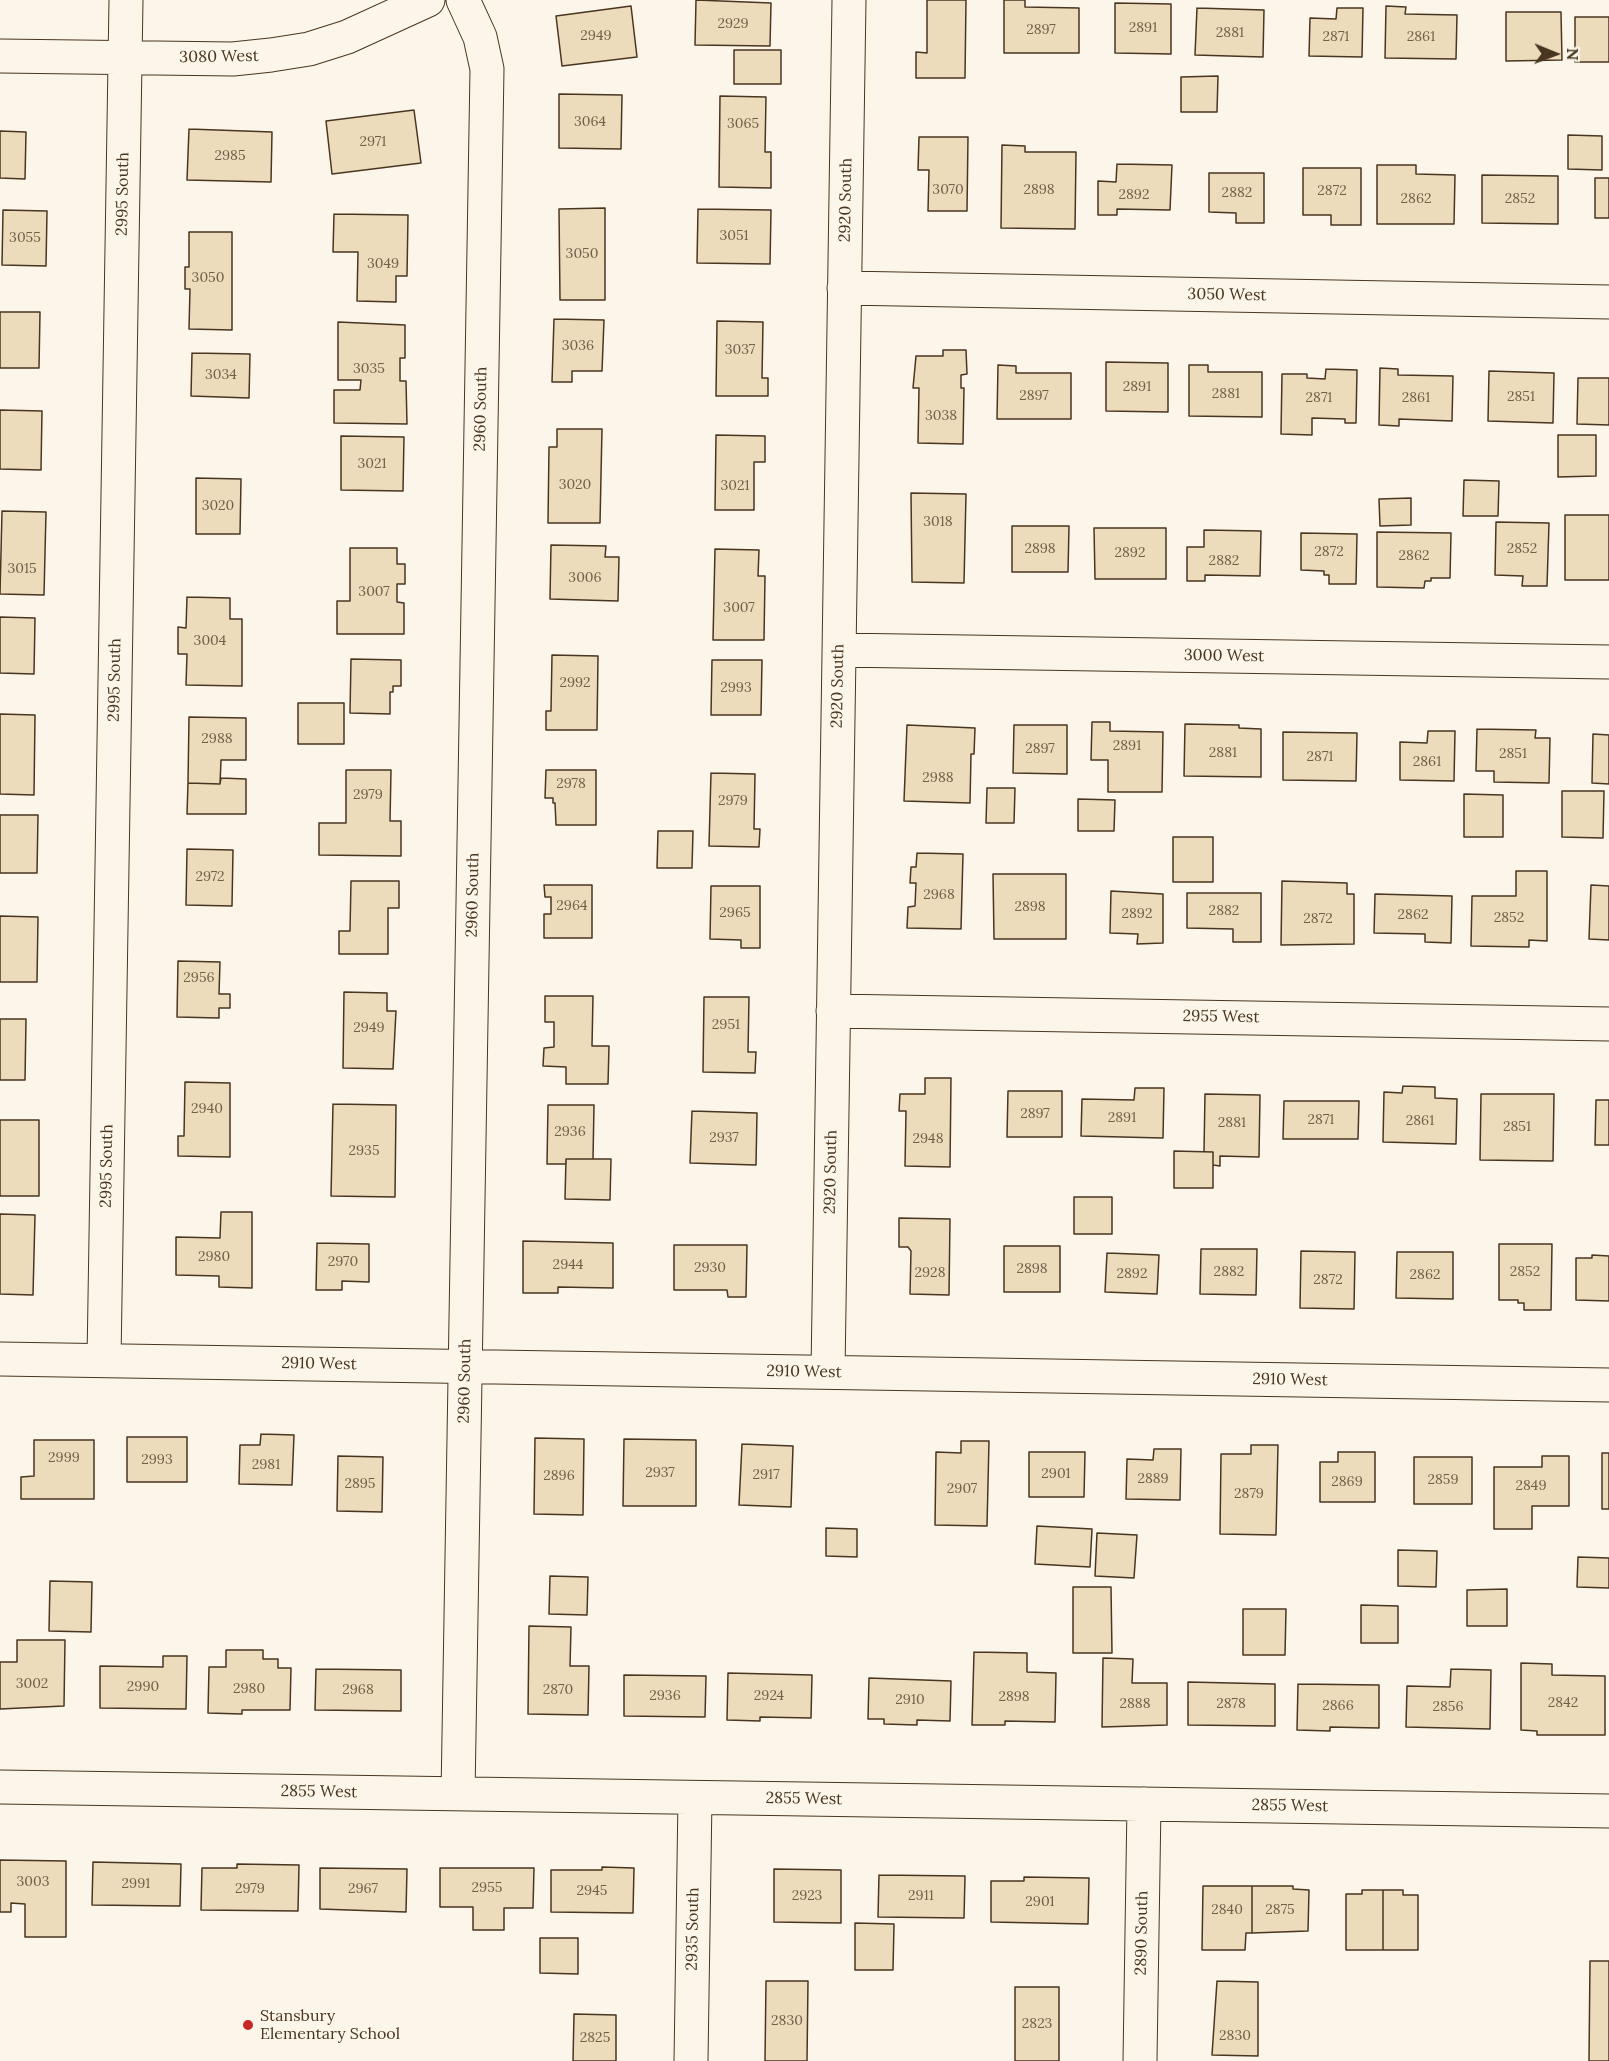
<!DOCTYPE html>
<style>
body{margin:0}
#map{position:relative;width:1609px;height:2061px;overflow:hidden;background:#fbf6e9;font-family:Lora,serif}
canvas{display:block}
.north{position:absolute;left:1525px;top:24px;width:60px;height:60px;-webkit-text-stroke:4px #fbf6e9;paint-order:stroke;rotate:91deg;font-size:16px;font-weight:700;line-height:24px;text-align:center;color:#4a3520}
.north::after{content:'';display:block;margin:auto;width:21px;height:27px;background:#4a3520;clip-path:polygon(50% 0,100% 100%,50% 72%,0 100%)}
</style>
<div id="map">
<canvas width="1609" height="2061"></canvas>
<div class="north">N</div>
</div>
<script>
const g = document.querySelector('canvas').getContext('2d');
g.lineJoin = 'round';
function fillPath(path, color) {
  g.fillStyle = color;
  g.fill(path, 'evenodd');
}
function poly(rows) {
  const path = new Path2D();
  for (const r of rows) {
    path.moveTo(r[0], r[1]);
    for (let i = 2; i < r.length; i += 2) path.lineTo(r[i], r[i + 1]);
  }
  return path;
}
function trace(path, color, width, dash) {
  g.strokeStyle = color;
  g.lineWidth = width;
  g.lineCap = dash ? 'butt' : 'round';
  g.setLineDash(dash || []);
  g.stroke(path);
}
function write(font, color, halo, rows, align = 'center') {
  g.font = font + ' Lora,serif';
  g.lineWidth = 4.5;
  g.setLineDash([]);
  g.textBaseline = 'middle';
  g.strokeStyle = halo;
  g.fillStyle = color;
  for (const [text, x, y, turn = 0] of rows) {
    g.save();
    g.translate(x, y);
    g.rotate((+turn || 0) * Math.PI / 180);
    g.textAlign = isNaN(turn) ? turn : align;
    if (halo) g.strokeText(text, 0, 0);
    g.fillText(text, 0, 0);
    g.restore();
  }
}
const building = poly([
 [696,0,771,3,770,46,695,45,696,0],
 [927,0,966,0,965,78,916,78,916,52,927,53,927,0],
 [1004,0,1025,0,1025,7,1079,8,1079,53,1004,53,1004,0],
 [1115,3,1171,4,1171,54,1115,53,1115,3],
 [631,6,637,57,562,66,556,16,631,6],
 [1386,6,1406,7,1405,14,1457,15,1456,59,1385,58,1386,6],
 [1197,8,1264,10,1263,57,1195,55,1197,8],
 [1337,8,1363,8,1362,57,1309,56,1310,18,1336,19,1337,8],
 [1506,12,1561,12,1562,60,1506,61,1506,12],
 [1575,17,1609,17,1609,62,1575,62,1575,17],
 [734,50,781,50,781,84,734,84,734,50],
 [1218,76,1217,112,1181,112,1181,77,1218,76],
 [559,94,622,95,621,149,559,148,559,94],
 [720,96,766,97,765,152,771,152,771,188,719,187,720,96],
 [414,110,421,163,332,174,326,121,414,110],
 [189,129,272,132,271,182,187,180,189,129],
 [0,131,26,132,25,179,0,178,0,131],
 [1568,135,1602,136,1602,170,1568,169,1568,135],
 [919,137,968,137,967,211,928,211,929,170,918,170,919,137],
 [1002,145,1025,146,1025,152,1076,152,1075,229,1001,228,1002,145],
 [1117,164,1172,165,1170,210,1117,209,1117,215,1098,215,1098,181,1116,182,1117,164],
 [1377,165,1416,165,1416,174,1455,175,1454,224,1377,224,1377,165],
 [1303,168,1361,168,1361,225,1331,225,1331,215,1303,215,1303,168],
 [1209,173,1264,173,1264,223,1236,223,1236,213,1209,212,1209,173],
 [1482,175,1558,176,1558,224,1482,223,1482,175],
 [1595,178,1609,178,1609,218,1595,218,1595,178],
 [605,208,605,300,560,300,559,209,605,208],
 [698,209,771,210,770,264,697,263,698,209],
 [3,210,47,211,46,266,2,265,3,210],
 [334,214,408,215,407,276,396,276,396,302,357,301,358,252,333,252,334,214],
 [189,232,232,232,232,330,189,329,190,289,185,289,185,267,189,267,189,232],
 [0,312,40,312,39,368,0,368,0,312],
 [554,319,604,320,602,371,572,371,572,382,552,382,554,319],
 [717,321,763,322,762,378,768,378,768,396,716,396,717,321],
 [338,322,405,325,405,358,400,358,400,381,406,381,407,424,334,423,334,390,360,390,361,380,338,380,338,322],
 [943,350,966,350,967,374,961,375,961,388,964,388,963,444,918,443,919,388,913,388,916,356,943,356,943,350],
 [192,353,250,354,249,398,191,396,192,353],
 [1106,362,1168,363,1168,412,1106,411,1106,362],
 [998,365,1016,366,1016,373,1071,373,1071,419,997,419,998,365],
 [1189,365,1208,365,1208,372,1262,372,1262,417,1189,416,1189,365],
 [1380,368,1398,369,1398,375,1453,376,1452,421,1399,419,1399,426,1379,425,1380,368],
 [1326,369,1357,370,1356,423,1345,423,1345,419,1312,418,1312,435,1281,434,1282,374,1307,374,1307,378,1325,379,1326,369],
 [1489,371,1554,373,1553,423,1488,421,1489,371],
 [1578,378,1609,378,1609,425,1577,424,1578,378],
 [0,410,42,411,41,470,0,469,0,410],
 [557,429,602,429,600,523,548,523,549,447,557,447,557,429],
 [716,435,765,436,765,462,754,462,754,510,715,510,716,435],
 [1558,435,1596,435,1596,476,1558,477,1558,435],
 [341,436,404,437,403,491,341,490,341,436],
 [196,478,241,479,240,534,196,534,196,478],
 [1464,480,1499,481,1498,516,1463,516,1464,480],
 [911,493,966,494,964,583,912,582,911,493],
 [1411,498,1411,525,1380,526,1379,499,1411,498],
 [2,511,46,512,44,595,0,594,2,511],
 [1565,515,1609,515,1609,580,1565,580,1565,515],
 [1496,522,1549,523,1547,586,1522,586,1523,576,1495,575,1496,522],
 [1012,526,1069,526,1068,572,1012,572,1012,526],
 [1094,528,1166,528,1166,579,1095,579,1094,528],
 [1204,530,1261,531,1260,576,1205,575,1205,581,1187,581,1187,547,1204,547,1204,530],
 [1377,532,1451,533,1450,578,1431,578,1431,581,1425,581,1424,588,1377,587,1377,532],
 [1301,533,1357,534,1356,584,1329,584,1329,575,1324,575,1324,571,1301,570,1301,533],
 [551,545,606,546,605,557,619,557,618,601,550,599,551,545],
 [350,548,397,548,397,564,405,564,405,584,397,584,397,602,404,603,404,634,337,634,337,601,350,601,350,548],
 [715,549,759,550,758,576,765,576,764,640,713,640,715,549],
 [187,597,230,598,230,619,242,619,242,686,186,685,187,654,178,654,178,627,186,628,187,597],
 [0,617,35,618,34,674,0,673,0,617],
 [552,655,598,656,597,730,546,730,546,711,551,711,552,655],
 [351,659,401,660,401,686,393,686,393,692,390,692,390,714,350,713,351,659],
 [712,660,762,660,761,715,711,715,712,660],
 [298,703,344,703,344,744,298,744,298,703],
 [0,714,35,715,34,795,0,794,0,714],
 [189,717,246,718,246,760,221,760,220,784,188,783,189,717],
 [1092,722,1110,722,1110,731,1163,732,1162,792,1108,792,1108,760,1091,760,1092,722],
 [1185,724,1239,725,1239,728,1261,729,1261,777,1184,776,1185,724],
 [907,725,975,728,974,754,971,754,970,803,904,801,907,725],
 [1014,725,1067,725,1067,774,1013,773,1014,725],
 [1477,729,1536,730,1535,738,1550,738,1549,783,1494,782,1494,771,1476,771,1477,729],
 [1428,731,1455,731,1454,781,1400,780,1400,742,1427,743,1428,731],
 [1283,732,1357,733,1356,781,1283,780,1283,732],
 [1593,734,1609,735,1609,784,1592,783,1593,734],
 [346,770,391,770,390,821,401,821,401,856,319,855,319,823,346,823,346,770],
 [546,770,596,770,596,825,556,825,555,803,553,803,553,798,545,798,546,770],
 [711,773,755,774,754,829,760,829,759,847,709,846,711,773],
 [221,778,246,779,246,814,187,814,188,783,220,784,221,778],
 [987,788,1015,788,1014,823,986,823,987,788],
 [1562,791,1604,791,1603,838,1562,837,1562,791],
 [1464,794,1503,795,1503,837,1464,837,1464,794],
 [1078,799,1115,800,1114,831,1078,831,1078,799],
 [0,815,38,815,37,873,0,873,0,815],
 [658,831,693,831,692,868,657,868,658,831],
 [1173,837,1213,837,1213,882,1173,882,1173,837],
 [187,849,233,850,232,906,186,905,187,849],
 [917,853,963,854,961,929,907,928,908,907,915,906,916,883,910,883,911,867,916,867,917,853],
 [1516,871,1547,871,1547,941,1529,940,1529,947,1471,946,1472,896,1516,896,1516,871],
 [993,874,1066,874,1066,939,994,939,993,874],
 [351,881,399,881,399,908,388,908,388,954,339,954,339,931,350,931,351,881],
 [1282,881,1347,883,1347,894,1354,894,1354,944,1281,945,1282,881],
 [544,885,592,885,592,938,544,938,544,914,551,914,551,897,545,897,544,885],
 [1591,885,1609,886,1609,940,1589,939,1591,885],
 [711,886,760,886,760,948,741,948,741,940,710,939,711,886],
 [1111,891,1163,894,1163,943,1137,944,1138,934,1110,933,1111,891],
 [1187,893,1261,893,1261,942,1233,942,1233,929,1187,928,1187,893],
 [1375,894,1452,896,1451,943,1425,942,1425,934,1374,933,1375,894],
 [0,916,38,917,37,982,0,982,0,916],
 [178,961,220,962,219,994,230,994,230,1008,219,1008,219,1018,177,1017,178,961],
 [344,992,387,993,387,1011,396,1011,393,1069,343,1068,344,992],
 [545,996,593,996,592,1046,609,1046,608,1084,566,1084,566,1067,543,1066,544,1048,554,1047,554,1022,545,1022,545,996],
 [704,997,749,997,748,1052,756,1052,755,1073,703,1072,704,997],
 [0,1019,26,1019,25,1080,0,1080,0,1019],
 [925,1078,951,1078,950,1167,905,1166,906,1111,899,1111,900,1094,925,1094,925,1078],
 [185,1082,230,1083,230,1157,178,1156,178,1136,184,1136,185,1082],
 [1403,1086,1435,1087,1435,1098,1457,1099,1456,1144,1383,1142,1384,1092,1402,1093,1403,1086],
 [1135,1088,1164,1088,1163,1138,1081,1136,1082,1099,1134,1100,1135,1088],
 [1008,1091,1062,1091,1062,1137,1007,1137,1008,1091],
 [1205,1094,1260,1095,1259,1157,1220,1156,1220,1166,1213,1165,1213,1152,1204,1152,1205,1094],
 [1481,1094,1554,1094,1553,1161,1480,1160,1481,1094],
 [1596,1100,1609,1100,1609,1145,1595,1145,1596,1100],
 [1284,1101,1359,1101,1358,1139,1283,1139,1284,1101],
 [333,1104,396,1105,395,1197,331,1196,333,1104],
 [548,1105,594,1105,593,1159,566,1159,566,1164,547,1164,548,1105],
 [692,1111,757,1113,756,1165,690,1163,692,1111],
 [0,1120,39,1120,39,1196,0,1196,0,1120],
 [1174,1151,1213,1152,1213,1188,1174,1188,1174,1151],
 [566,1159,611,1159,610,1200,565,1199,566,1159],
 [1074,1197,1112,1197,1112,1234,1074,1234,1074,1197],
 [221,1212,252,1212,252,1288,219,1287,219,1276,176,1275,176,1237,220,1238,221,1212],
 [0,1214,35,1215,33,1295,0,1294,0,1214],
 [899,1218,950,1219,949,1295,910,1294,911,1251,908,1247,899,1247,899,1218],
 [523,1241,613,1243,613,1288,558,1287,558,1293,523,1293,523,1241],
 [317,1243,369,1244,369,1282,342,1281,342,1290,316,1290,317,1243],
 [1499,1244,1552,1244,1551,1310,1524,1310,1524,1303,1518,1303,1518,1300,1499,1300,1499,1244],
 [674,1245,747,1245,746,1297,728,1297,727,1290,674,1290,674,1245],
 [1004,1246,1060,1246,1060,1292,1004,1292,1004,1246],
 [1201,1249,1257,1249,1256,1295,1200,1294,1201,1249],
 [1301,1251,1355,1252,1354,1309,1300,1308,1301,1251],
 [1397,1252,1453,1252,1453,1299,1396,1298,1397,1252],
 [1107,1253,1159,1255,1157,1294,1105,1292,1107,1253],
 [1592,1255,1609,1256,1609,1301,1576,1300,1576,1258,1592,1258,1592,1255],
 [261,1434,294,1435,292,1485,239,1484,240,1445,260,1445,261,1434],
 [127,1437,187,1437,187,1482,127,1482,127,1437],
 [535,1438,584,1439,583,1515,534,1514,535,1438],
 [624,1439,696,1440,696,1506,623,1506,624,1439],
 [34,1440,94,1440,94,1499,21,1499,21,1477,34,1476,34,1440],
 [961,1441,989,1441,987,1526,935,1525,936,1452,961,1453,961,1441],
 [742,1444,793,1446,791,1507,739,1505,742,1444],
 [1251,1445,1278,1445,1276,1535,1220,1534,1221,1454,1251,1454,1251,1445],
 [1154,1449,1181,1449,1180,1500,1126,1499,1127,1459,1153,1460,1154,1449],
 [1029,1452,1085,1452,1084,1497,1029,1497,1029,1452],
 [1338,1452,1375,1452,1375,1502,1320,1502,1320,1462,1338,1462,1338,1452],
 [1602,1453,1609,1453,1609,1509,1602,1509,1602,1453],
 [338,1456,383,1457,382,1512,337,1511,338,1456],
 [1542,1456,1569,1456,1569,1506,1532,1506,1532,1529,1494,1529,1494,1467,1542,1467,1542,1456],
 [1414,1457,1472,1457,1472,1504,1414,1504,1414,1457],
 [1037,1526,1092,1529,1090,1567,1035,1564,1037,1526],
 [826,1528,857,1529,857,1557,826,1556,826,1528],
 [1097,1533,1137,1535,1134,1578,1095,1576,1097,1533],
 [1398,1550,1437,1551,1436,1587,1398,1586,1398,1550],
 [1578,1557,1609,1558,1609,1588,1577,1587,1578,1557],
 [550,1576,588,1577,587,1615,549,1614,550,1576],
 [50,1581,92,1582,91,1632,49,1631,50,1581],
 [1073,1587,1111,1587,1112,1653,1073,1653,1073,1587],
 [1507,1589,1507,1626,1467,1626,1467,1590,1507,1589],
 [1361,1605,1398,1606,1398,1643,1361,1643,1361,1605],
 [1243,1609,1286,1609,1285,1655,1243,1655,1243,1609],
 [529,1626,571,1627,570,1666,589,1666,588,1715,528,1714,529,1626],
 [17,1640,65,1640,64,1706,0,1709,0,1662,17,1662,17,1640],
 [226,1650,263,1650,263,1659,278,1659,278,1668,291,1668,290,1710,242,1710,242,1714,208,1713,209,1667,226,1667,226,1650],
 [974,1652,1027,1653,1027,1672,1056,1673,1055,1722,1005,1721,1005,1725,972,1725,974,1652],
 [163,1656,187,1656,186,1709,100,1708,100,1666,163,1667,163,1656],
 [1103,1658,1133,1659,1132,1683,1167,1683,1167,1725,1102,1727,1103,1658],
 [1521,1663,1552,1664,1552,1675,1605,1676,1605,1735,1537,1735,1537,1731,1521,1730,1521,1663],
 [316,1669,401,1670,401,1711,315,1710,316,1669],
 [1451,1669,1491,1670,1490,1729,1406,1727,1407,1686,1450,1687,1451,1669],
 [728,1673,812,1675,811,1718,760,1717,760,1721,727,1720,728,1673],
 [624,1675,706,1676,705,1717,624,1716,624,1675],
 [869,1678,951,1681,950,1721,917,1720,917,1725,884,1724,884,1719,868,1719,869,1678],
 [1188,1682,1275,1684,1275,1726,1188,1725,1188,1682],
 [1298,1684,1379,1685,1379,1728,1330,1727,1330,1731,1297,1730,1298,1684],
 [0,1860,66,1861,66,1937,25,1937,25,1904,11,1903,11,1912,0,1912,0,1860],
 [93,1862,181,1864,180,1906,92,1905,93,1862],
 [237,1864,299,1865,298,1911,201,1910,202,1868,237,1868,237,1864],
 [602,1867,634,1868,633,1913,551,1912,551,1870,602,1870,602,1867],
 [320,1868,407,1869,406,1912,320,1909,320,1868],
 [440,1868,534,1868,533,1908,504,1908,504,1930,473,1930,473,1907,440,1907,440,1868],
 [774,1869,841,1870,841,1923,774,1922,774,1869],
 [879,1875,965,1876,964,1918,878,1917,879,1875],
 [1024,1877,1089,1878,1088,1924,991,1922,991,1881,1024,1881,1024,1877],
 [1203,1886,1252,1886,1252,1933,1246,1933,1245,1950,1202,1950,1203,1886],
 [1252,1886,1293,1886,1293,1889,1309,1890,1308,1931,1252,1933,1252,1886],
 [1362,1890,1383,1890,1383,1950,1346,1950,1346,1894,1362,1894,1362,1890],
 [1383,1890,1403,1890,1403,1895,1418,1895,1418,1950,1383,1950,1383,1890],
 [855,1923,894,1924,893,1970,855,1970,855,1923],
 [540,1938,578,1938,578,1974,540,1973,540,1938],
 [1590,1961,1609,1961,1609,2061,1589,2061,1590,1961],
 [766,1981,808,1981,807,2061,765,2061,766,1981],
 [1217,1981,1258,1982,1258,2056,1212,2055,1217,1981],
 [1015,1987,1059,1987,1059,2061,1015,2061,1015,1987],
 [574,2014,616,2015,616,2061,573,2061,574,2014]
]);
const minor = poly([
 [0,56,233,59,271,55,309,49,347,37,428,0],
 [844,288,1609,302],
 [839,650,1609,662],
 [833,1011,1609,1024],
 [0,1359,1609,1385],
 [104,1360,126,0],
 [828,1372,849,0],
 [0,1787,1609,1811],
 [458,1794,487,69,480,37,463,0],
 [691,2061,695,1798],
 [1140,2061,1144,1804]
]);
const markers = [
 [248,2025,6,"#c62828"]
];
const numberNames = [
 ["2929",733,24],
 ["2891",1143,28],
 ["2897",1041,30],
 ["2881",1230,33],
 ["2949",596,36],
 ["2871",1336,37],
 ["2861",1421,37],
 ["3064",590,122],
 ["3065",743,124],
 ["2971",373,142],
 ["2985",230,156],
 ["3070",948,190],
 ["2898",1039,190],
 ["2872",1332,191],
 ["2882",1237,193],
 ["2892",1134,195],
 ["2862",1416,199],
 ["2852",1520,199],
 ["3051",734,236],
 ["3055",25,238],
 ["3050",582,254],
 ["3049",383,264],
 ["3050",208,278],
 ["3036",578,346],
 ["3037",740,350],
 ["3035",369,369],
 ["3034",221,375],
 ["2891",1137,387],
 ["2881",1226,394],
 ["2897",1034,396],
 ["2851",1521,397],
 ["2871",1319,398],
 ["2861",1416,398],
 ["3038",941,416],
 ["3021",372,464],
 ["3020",575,485],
 ["3021",735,486],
 ["3020",218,506],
 ["3018",938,522],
 ["2898",1040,549],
 ["2852",1522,549],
 ["2872",1329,552],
 ["2892",1130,553],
 ["2862",1414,556],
 ["2882",1224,561],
 ["3015",22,569],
 ["3006",585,578],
 ["3007",374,592],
 ["3007",739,608],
 ["3004",210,641],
 ["2992",575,683],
 ["2993",736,688],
 ["2988",217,739],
 ["2891",1127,746],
 ["2897",1040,749],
 ["2881",1223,753],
 ["2851",1513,754],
 ["2871",1320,757],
 ["2861",1427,762],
 ["2988",938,778],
 ["2978",571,784],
 ["2979",368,795],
 ["2979",733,801],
 ["2972",210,877],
 ["2968",939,895],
 ["2964",572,906],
 ["2898",1030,907],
 ["2882",1224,911],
 ["2965",735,913],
 ["2892",1137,914],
 ["2862",1413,915],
 ["2852",1509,918],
 ["2872",1318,919],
 ["2956",199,978],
 ["2951",726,1025],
 ["2949",369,1028],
 ["2940",207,1109],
 ["2897",1035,1114],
 ["2891",1122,1118],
 ["2871",1321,1120],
 ["2861",1420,1121],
 ["2881",1232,1123],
 ["2851",1517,1127],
 ["2936",570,1132],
 ["2937",724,1138],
 ["2948",928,1139],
 ["2935",364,1151],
 ["2980",214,1257],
 ["2970",343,1262],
 ["2944",568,1265],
 ["2930",710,1268],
 ["2898",1032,1269],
 ["2882",1229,1272],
 ["2852",1525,1272],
 ["2928",930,1273],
 ["2892",1132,1274],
 ["2862",1425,1275],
 ["2872",1328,1280],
 ["2999",64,1458],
 ["2993",157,1460],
 ["2981",266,1465],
 ["2937",660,1473],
 ["2901",1056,1474],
 ["2917",766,1475],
 ["2896",559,1476],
 ["2889",1153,1479],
 ["2859",1443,1480],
 ["2869",1347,1482],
 ["2895",360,1484],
 ["2849",1531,1486],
 ["2907",962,1489],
 ["2879",1249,1494],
 ["3002",32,1684],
 ["2990",143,1687],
 ["2980",249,1689],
 ["2968",358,1690],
 ["2870",558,1690],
 ["2936",665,1696],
 ["2924",769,1696],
 ["2898",1014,1697],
 ["2910",910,1700],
 ["2842",1563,1703],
 ["2888",1135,1704],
 ["2878",1231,1704],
 ["2866",1338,1706],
 ["2856",1448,1707],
 ["3003",33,1882],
 ["2991",136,1884],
 ["2955",487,1888],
 ["2979",250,1889],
 ["2967",363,1889],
 ["2945",592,1891],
 ["2923",807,1896],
 ["2911",921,1896],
 ["2901",1040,1902],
 ["2840",1227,1910],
 ["2875",1280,1910],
 ["2830",787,2021],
 ["2823",1037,2024],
 ["2830",1235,2036],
 ["2825",595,2038]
];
const streetNames = [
 ["3080 West",219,57,-1],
 ["2995 South",123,194,-89],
 ["2920 South",846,200,-89],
 ["3050 West",1227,295,1],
 ["2960 South",481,409,-89],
 ["3000 West",1224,656,1],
 ["2995 South",115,680,-89],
 ["2920 South",838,686,-89],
 ["2960 South",473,895,-89],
 ["2955 West",1221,1017,1],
 ["2995 South",107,1166,-89],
 ["2920 South",831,1172,-89],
 ["2910 West",319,1364,1],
 ["2910 West",804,1372,1],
 ["2910 West",1290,1380,1],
 ["2960 South",465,1381,-89],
 ["2855 West",319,1792,1],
 ["2855 West",804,1799,1],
 ["2855 West",1290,1806,1],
 ["2935 South",693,1929,-89],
 ["2890 South",1142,1933,-89]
];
const poiNames = [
 ["Stansbury",260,2016],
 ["Elementary School",260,2034]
];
fillPath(building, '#ecdcbc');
trace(building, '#4a3520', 1.5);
trace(minor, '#4a3520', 35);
trace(minor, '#fbf6e9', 33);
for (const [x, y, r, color] of markers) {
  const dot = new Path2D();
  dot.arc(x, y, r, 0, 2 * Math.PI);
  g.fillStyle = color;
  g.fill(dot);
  trace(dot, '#fbf6e9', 2);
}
write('14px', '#725f47', null, numberNames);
write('16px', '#4a3520', '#fbf6e9', streetNames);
write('16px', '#4a3520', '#fbf6e9', poiNames, 'left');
</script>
